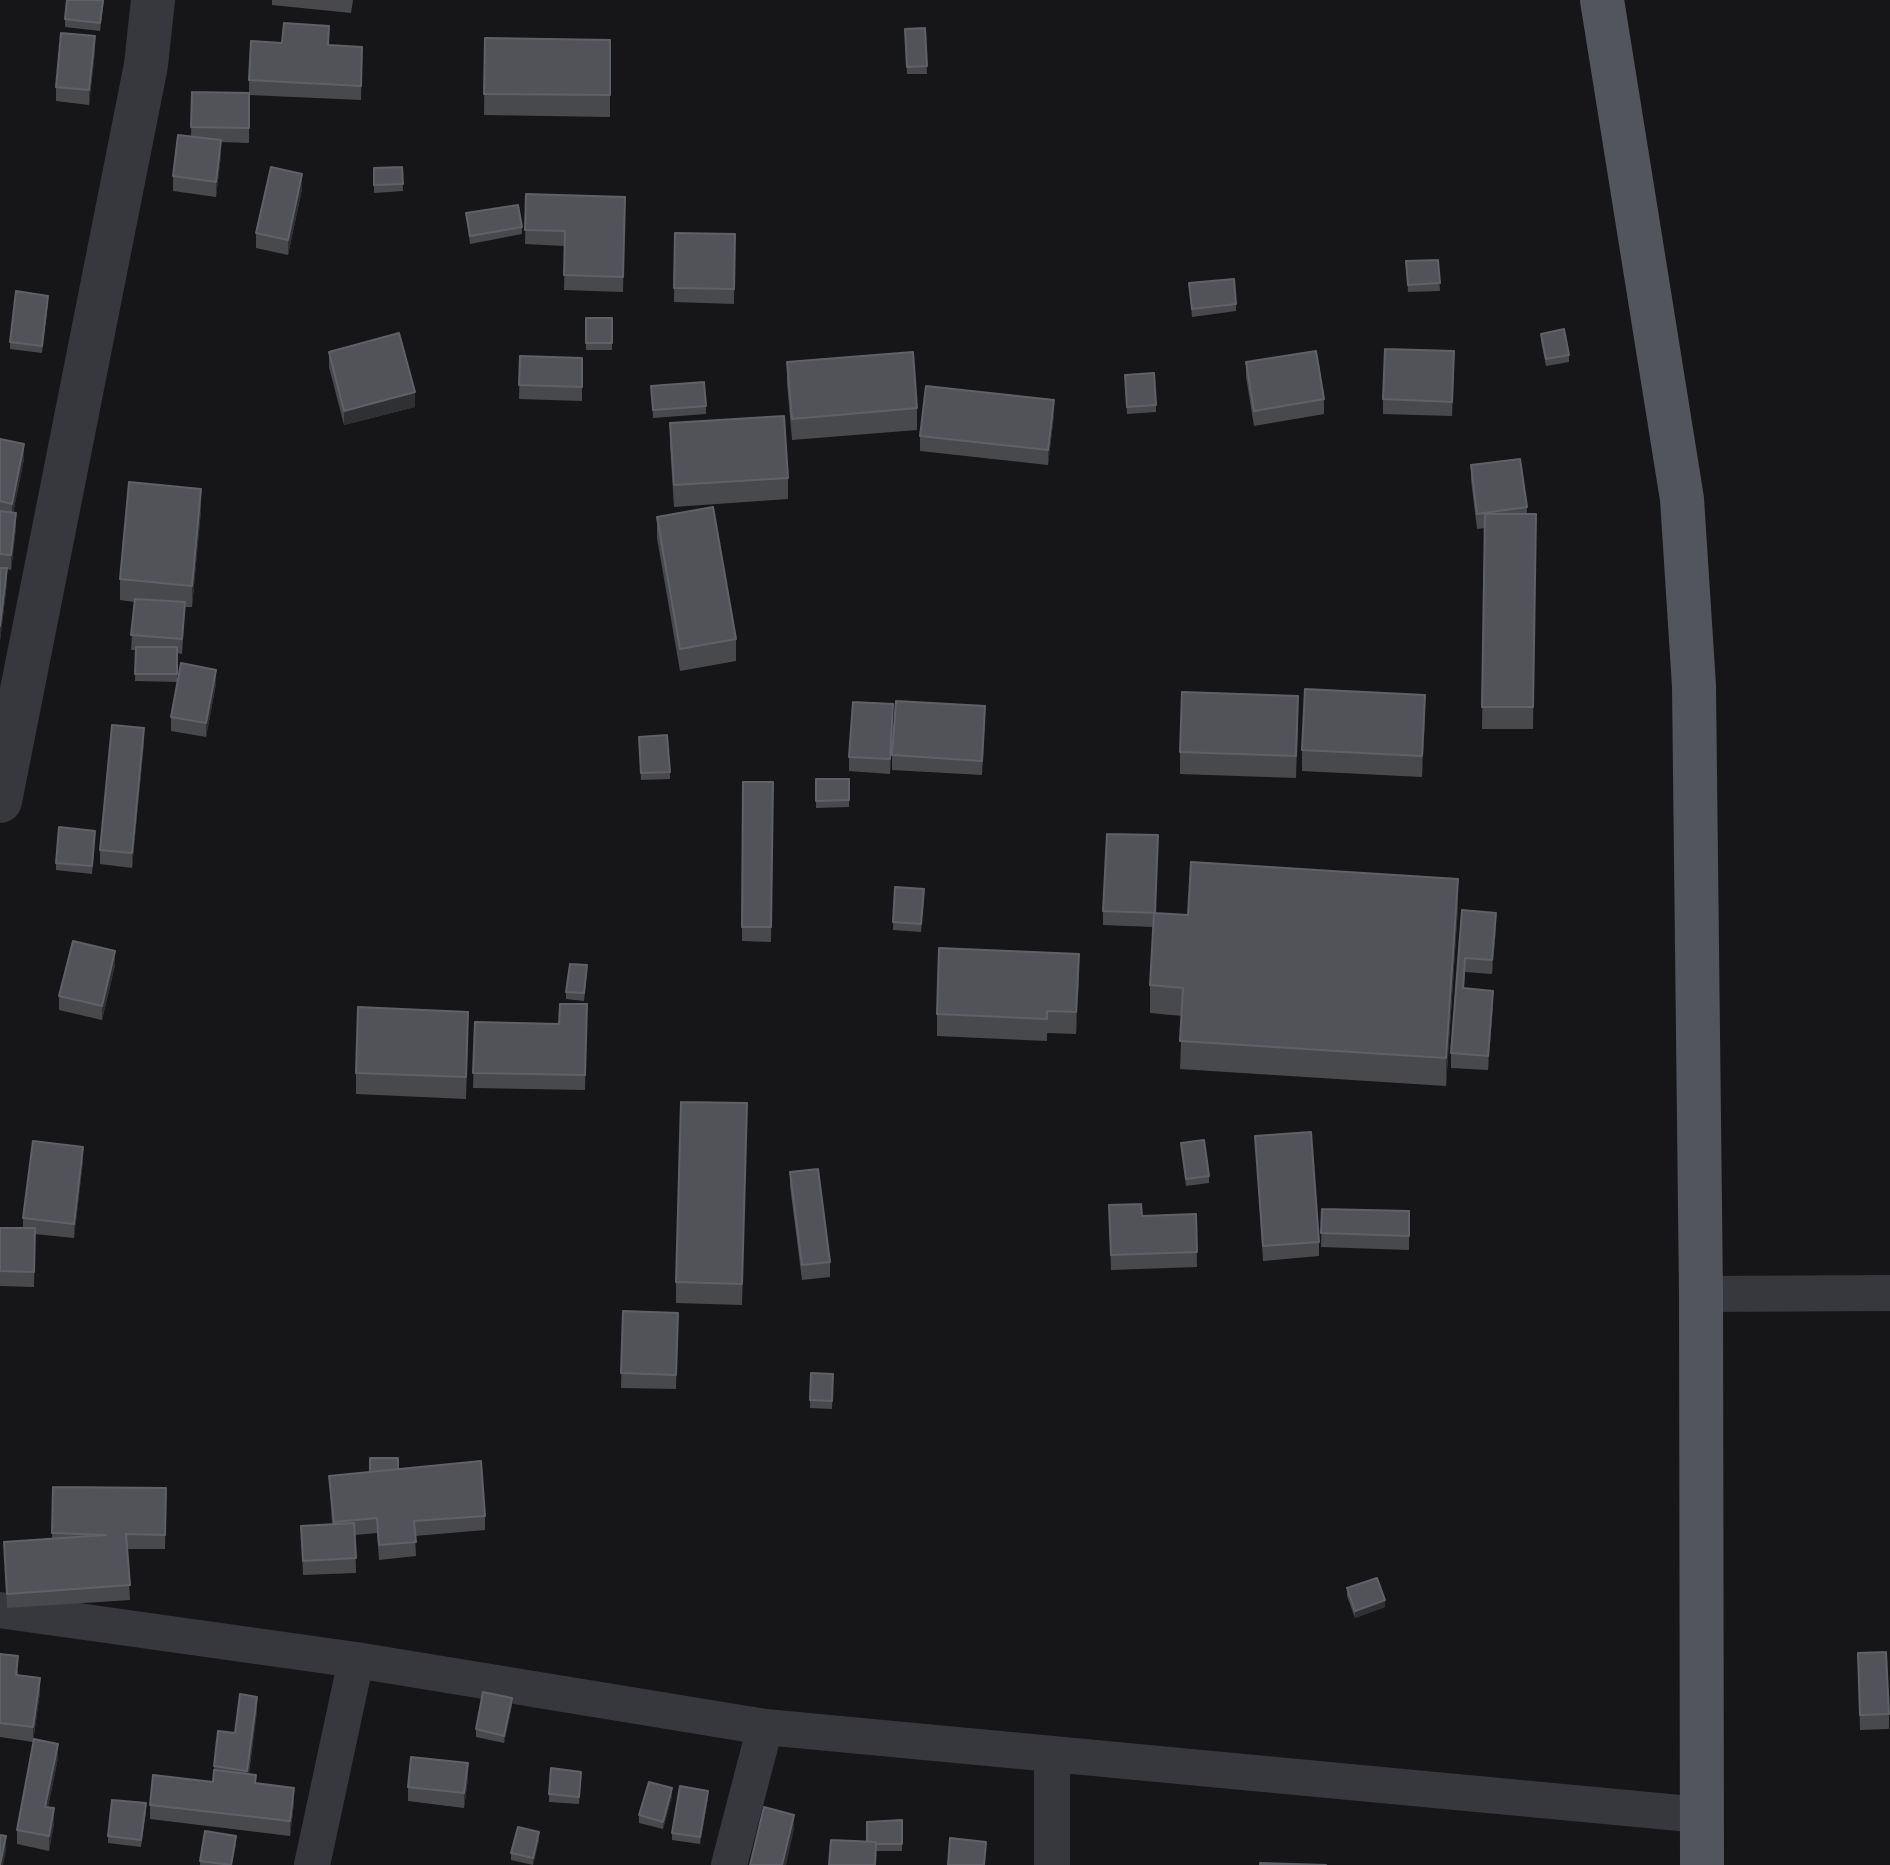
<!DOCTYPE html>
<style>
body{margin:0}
canvas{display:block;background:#161618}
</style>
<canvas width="1890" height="1865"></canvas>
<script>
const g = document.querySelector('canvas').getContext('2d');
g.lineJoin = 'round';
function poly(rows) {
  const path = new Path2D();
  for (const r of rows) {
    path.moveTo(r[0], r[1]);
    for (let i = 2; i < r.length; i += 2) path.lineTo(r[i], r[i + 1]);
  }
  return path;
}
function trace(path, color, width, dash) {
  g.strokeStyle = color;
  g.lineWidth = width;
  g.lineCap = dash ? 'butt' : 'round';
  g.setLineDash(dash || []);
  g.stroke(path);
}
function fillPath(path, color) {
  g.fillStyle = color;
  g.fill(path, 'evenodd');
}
const minor = poly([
 [1701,1294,1890,1293],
 [0,1610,356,1660,765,1727,1701,1815],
 [312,1865,356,1660],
 [729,1865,765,1727],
 [1052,1865,1052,1755]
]);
const tertiary = poly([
 [0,801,146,65,153,0]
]);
const primary = poly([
 [1602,0,1682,499,1694,686,1701,1294,1702,1865]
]);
const wall = poly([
 [104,0,100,31,65,27,65,19],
 [272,0,353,0,351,13,272,5],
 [925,28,927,74,907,74,905,29],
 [485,38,610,40,610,117,484,115],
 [329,45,362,47,361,100,249,95,249,143,221,142,221,155,216,197,173,191,173,176,191,136,192,92,249,93,249,80],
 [95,51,89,105,56,101,56,87],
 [402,167,403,191,374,193,374,168],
 [302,189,288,255,256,248,256,233],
 [526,194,625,197,623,292,564,290,565,246,525,244],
 [466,213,522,227,522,234,470,244],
 [675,233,735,234,734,304,674,302],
 [1438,260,1440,291,1408,292,1406,261],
 [1189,283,1236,304,1236,311,1192,317],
 [48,303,42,353,10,349,10,342],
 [586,318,612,318,612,350,586,350],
 [1541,334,1569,355,1569,362,1546,366,1541,341],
 [329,352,415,407,344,425,329,367],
 [520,356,582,358,582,401,519,399],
 [787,362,917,408,917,430,792,440,787,383],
 [1246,362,1324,399,1324,414,1254,426,1246,377],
 [1454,366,1452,416,1383,414,1383,399],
 [1125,383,1156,405,1156,412,1127,414],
 [651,386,706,406,706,414,653,418],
 [1054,415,1048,465,920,451,920,436],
 [670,423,788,478,788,499,674,507,670,445],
 [0,439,24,459,13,513,16,528,11,570,7,569,7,583,0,641],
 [1471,465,1527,507,1527,514,1536,514,1533,729,1482,729,1485,528,1477,529,1471,480],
 [201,510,192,607,185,607,182,654,177,653,177,682,135,681,136,650,131,650,134,602,120,600,120,579],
 [657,517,736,639,736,661,680,671,657,538],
 [216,684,206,737,171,731,171,717],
 [1425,717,1422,777,1302,771,1302,750],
 [1298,718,1296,778,1180,774,1180,752],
 [893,719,890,774,849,771,849,757],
 [985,721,982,775,892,770,892,755],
 [144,742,132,868,100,864,100,850],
 [639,744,670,772,670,779,641,780],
 [816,779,849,779,849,807,816,808],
 [743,782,773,782,771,942,742,941],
 [95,838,92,874,56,870,56,863],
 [924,897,921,932,893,930,893,922],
 [1458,907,1446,1086,1180,1069,1182,1016,1150,1013,1150,985,1153,927,1103,925,1103,911,1188,915],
 [1462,910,1496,928,1492,974,1465,972,1464,988,1493,1005,1488,1070,1451,1068,1451,1053],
 [115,965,102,1020,59,1010,59,996],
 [587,973,584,1001,566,999,566,992],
 [1079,976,1076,1034,1047,1033,1047,1041,937,1036,937,1014],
 [587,1004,585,1090,473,1088,475,1022,559,1024],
 [468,1033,466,1099,356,1094,356,1073],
 [747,1103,742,1305,676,1303,676,1282],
 [1255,1136,1319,1242,1319,1256,1263,1261],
 [1181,1143,1209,1176,1209,1183,1186,1186],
 [83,1161,74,1238,35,1234,34,1287,0,1286,0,1228,23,1228,23,1218],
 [790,1172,830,1262,830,1277,802,1280,790,1186],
 [1109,1205,1142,1216,1196,1214,1197,1267,1111,1270],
 [1322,1209,1409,1211,1409,1250,1321,1247],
 [623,1311,678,1313,676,1389,621,1388],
 [833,1374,832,1409,810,1408,810,1400],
 [398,1469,485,1516,485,1530,415,1536,416,1556,379,1560,377,1533,355,1535,356,1573,303,1575,301,1526,332,1524,329,1476],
 [53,1487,166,1488,165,1549,127,1549,130,1600,7,1608,4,1542,52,1539],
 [1347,1588,1385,1607,1355,1618,1347,1596],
 [1858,1653,1889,1714,1889,1729,1860,1730],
 [0,1654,18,1671,18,1675,40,1692,33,1742,0,1737],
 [512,1705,504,1743,476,1737,476,1729],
 [257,1711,249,1774,256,1783,294,1803,290,1836,150,1819,150,1805,213,1782,214,1766,235,1733],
 [58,1758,48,1807,54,1823,49,1851,17,1844,17,1830],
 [468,1778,464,1808,408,1801,408,1787],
 [581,1779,579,1804,549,1802,549,1794],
 [672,1796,663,1829,639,1823,639,1815],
 [708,1798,700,1844,672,1840,672,1833],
 [146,1811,141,1847,108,1843,108,1836],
 [902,1820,902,1851,876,1851,867,1842],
 [539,1840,533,1865,511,1860,511,1853],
 [236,1844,232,1865,200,1865,200,1861]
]);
const shadedWall = poly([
 [95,36,95,51,89,105,89,90],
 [221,140,221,155,216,197,216,182],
 [302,174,302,189,288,255,288,240],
 [415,392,415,407,344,425,344,411],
 [1054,400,1054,415,1048,465,1048,450],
 [24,444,24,459,12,518,12,504],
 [201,489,201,510,192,607,192,586],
 [16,513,16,528,11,570,11,555],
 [7,568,7,583,0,641,0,626],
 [216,670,216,684,206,737,206,723],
 [1425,695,1425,717,1422,777,1422,756],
 [893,704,893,719,890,774,890,759],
 [144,728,144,742,132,868,132,853],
 [1458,879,1458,907,1446,1086,1446,1058],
 [1496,913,1496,928,1492,974,1492,960],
 [115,951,115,965,102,1020,102,1006],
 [1079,954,1079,976,1076,1034,1076,1012],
 [1493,991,1493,1005,1488,1070,1488,1056],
 [83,1147,83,1161,74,1238,74,1224],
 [1385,1600,1385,1607,1355,1618,1355,1611],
 [40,1678,40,1692,33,1742,33,1727],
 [257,1697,257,1711,247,1785,247,1771],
 [512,1698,512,1705,504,1743,504,1736],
 [58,1744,58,1758,45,1821,45,1807],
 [468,1763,468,1778,464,1808,464,1793],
 [294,1788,294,1803,290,1836,290,1821],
 [672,1788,672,1796,663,1829,663,1822],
 [708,1791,708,1798,700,1844,700,1837],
 [54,1808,54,1823,49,1851,49,1836],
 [794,1815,794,1829,786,1865,782,1865],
 [539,1832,539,1840,533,1865,533,1858],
 [6,1836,6,1851,3,1865,0,1865]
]);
const building = poly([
 [67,0,103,0,100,23,65,19,67,0],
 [284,23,329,26,328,45,362,47,361,86,249,80,251,41,282,43,284,23],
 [925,28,927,66,907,67,905,29,925,28],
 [61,33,95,36,89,90,56,87,61,33],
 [485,38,610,40,610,95,484,94,485,38],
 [192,92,249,93,249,128,191,127,192,92],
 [178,135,221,140,216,182,173,176,178,135],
 [271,167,302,174,288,240,256,233,271,167],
 [402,167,403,184,374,185,374,168,402,167],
 [526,194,625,197,623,277,564,275,565,231,525,230,526,194],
 [518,205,522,227,470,236,466,213,518,205],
 [675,233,735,234,734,289,674,288,675,233],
 [1438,260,1440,283,1408,285,1406,261,1438,260],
 [1234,279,1236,304,1192,309,1189,283,1234,279],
 [16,291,48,296,42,346,10,342,16,291],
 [586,318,612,318,612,343,586,343,586,318],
 [1564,329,1569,355,1546,359,1541,334,1564,329],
 [399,333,415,392,344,411,329,352,399,333],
 [1385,349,1454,351,1452,402,1383,399,1385,349],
 [1316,351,1324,399,1254,411,1246,362,1316,351],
 [913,352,917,408,792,419,787,362,913,352],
 [520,356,582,358,582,387,519,385,520,356],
 [1154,373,1156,405,1127,407,1125,375,1154,373],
 [704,382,706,406,653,410,651,386,704,382],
 [926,386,1054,400,1048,450,920,436,926,386],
 [784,416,788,478,674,485,670,423,784,416],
 [0,439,24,444,12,504,0,501,0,439],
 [1520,459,1527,507,1477,514,1471,465,1520,459],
 [129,482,201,489,192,586,120,579,129,482],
 [713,507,736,639,680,649,657,517,713,507],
 [0,511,16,513,11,555,0,554,0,511],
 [1485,514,1536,514,1533,707,1482,707,1485,514],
 [0,568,7,568,0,626,0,568],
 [135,599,185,602,182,639,131,635,135,599],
 [136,647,177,647,177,674,135,674,136,647],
 [181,663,216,670,206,723,171,717,181,663],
 [1305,689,1425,695,1422,756,1302,750,1305,689],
 [1182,692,1298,696,1296,756,1180,752,1182,692],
 [896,701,985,706,982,761,892,755,896,701],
 [853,702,893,704,890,759,849,757,853,702],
 [112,725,144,728,132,853,100,850,112,725],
 [667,735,670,772,641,773,639,737,667,735],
 [816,779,849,779,849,800,816,801,816,779],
 [743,782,773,782,771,927,742,927,743,782],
 [59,827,95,831,92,866,56,863,59,827],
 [1107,834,1158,835,1155,913,1103,911,1107,834],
 [1191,862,1458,879,1446,1058,1180,1041,1183,988,1150,985,1154,913,1188,915,1191,862],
 [895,887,924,889,921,924,893,922,895,887],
 [1462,910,1496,913,1492,960,1465,958,1463,988,1493,991,1488,1056,1451,1053,1462,910],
 [73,941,115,951,102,1006,59,996,73,941],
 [939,948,1079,954,1076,1012,1047,1011,1047,1019,937,1014,939,948],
 [570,964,587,965,584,993,566,992,570,964],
 [560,1004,587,1004,585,1075,473,1073,475,1022,559,1024,560,1004],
 [358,1007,468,1012,466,1077,356,1073,358,1007],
 [681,1102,747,1103,742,1284,676,1282,681,1102],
 [1311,1132,1319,1242,1263,1246,1255,1136,1311,1132],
 [1204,1140,1209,1176,1186,1179,1181,1143,1204,1140],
 [33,1141,83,1147,74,1224,23,1218,33,1141],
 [818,1169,830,1262,802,1265,790,1172,818,1169],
 [1141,1204,1142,1216,1196,1214,1197,1252,1111,1255,1109,1205,1141,1204],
 [1322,1209,1409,1211,1409,1236,1321,1233,1322,1209],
 [0,1228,35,1228,34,1272,0,1271,0,1228],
 [623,1311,678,1313,676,1375,621,1373,623,1311],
 [811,1373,833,1374,832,1401,810,1400,811,1373],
 [370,1458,398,1458,398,1469,370,1472,370,1458],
 [481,1461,485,1516,414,1521,416,1542,379,1545,377,1518,334,1522,329,1476,481,1461],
 [53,1487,166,1488,165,1535,126,1534,130,1585,7,1594,4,1542,106,1535,52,1533,53,1487],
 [354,1523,356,1558,303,1561,301,1526,354,1523],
 [1377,1578,1385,1600,1355,1611,1347,1588,1377,1578],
 [1886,1652,1889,1714,1860,1715,1858,1653,1886,1652],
 [0,1654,18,1656,16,1675,40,1678,33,1727,0,1723,0,1654],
 [483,1692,512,1698,504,1736,476,1729,483,1692],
 [240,1694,257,1697,247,1771,214,1766,218,1731,235,1733,240,1694],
 [34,1739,58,1744,45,1807,54,1808,49,1836,17,1830,34,1739],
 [411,1757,468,1763,464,1793,408,1787,411,1757],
 [551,1768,581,1772,579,1797,549,1794,551,1768],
 [214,1770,256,1775,255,1783,294,1788,290,1821,150,1805,153,1775,213,1782,214,1770],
 [649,1782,672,1788,663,1822,639,1815,649,1782],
 [680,1786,708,1791,700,1837,672,1833,680,1786],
 [112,1800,146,1803,141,1840,108,1836,112,1800],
 [764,1807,794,1815,782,1865,750,1865,764,1807],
 [902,1820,902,1844,876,1844,876,1842,867,1842,867,1822,902,1820],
 [518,1827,539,1832,533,1858,511,1853,518,1827],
 [205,1831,236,1836,231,1865,200,1861,205,1831],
 [0,1835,6,1836,0,1865,0,1835],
 [950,1838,986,1842,984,1865,948,1865,950,1838],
 [831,1840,876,1842,875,1865,829,1865,831,1840],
 [1260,1863,1326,1865,1260,1865,1260,1863]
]);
trace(minor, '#37383d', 36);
trace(tertiary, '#37383d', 44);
trace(primary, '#53555c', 44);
fillPath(wall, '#47494d');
fillPath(shadedWall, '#2f3033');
fillPath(building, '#525359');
trace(building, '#5f6168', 2);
</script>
